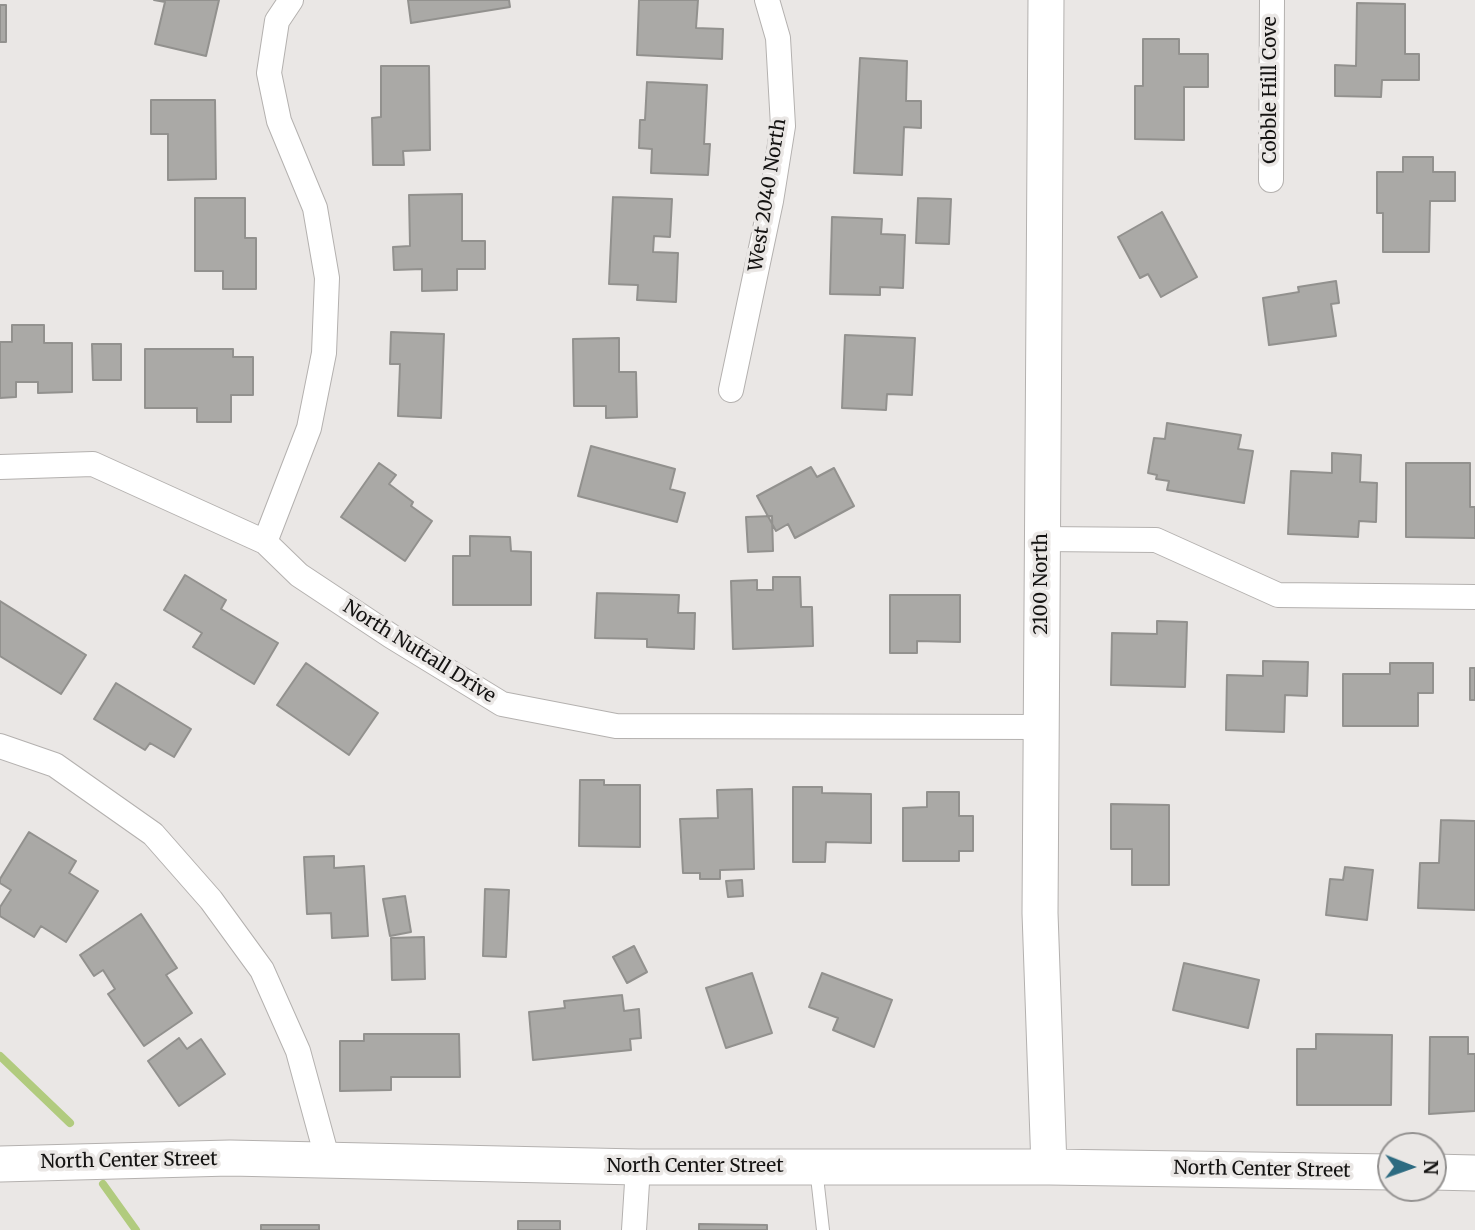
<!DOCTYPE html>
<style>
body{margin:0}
#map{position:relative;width:1475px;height:1230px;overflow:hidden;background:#eae7e5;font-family:Merriweather,serif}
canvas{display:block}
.north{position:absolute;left:1377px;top:1132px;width:70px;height:70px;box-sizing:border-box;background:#eae7e5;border:2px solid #949291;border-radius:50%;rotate:91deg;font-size:19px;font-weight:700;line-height:28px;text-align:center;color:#141312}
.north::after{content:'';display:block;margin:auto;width:24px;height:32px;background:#2d6b81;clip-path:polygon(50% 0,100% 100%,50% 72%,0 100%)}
</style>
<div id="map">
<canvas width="1475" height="1230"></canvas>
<div class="north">N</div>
</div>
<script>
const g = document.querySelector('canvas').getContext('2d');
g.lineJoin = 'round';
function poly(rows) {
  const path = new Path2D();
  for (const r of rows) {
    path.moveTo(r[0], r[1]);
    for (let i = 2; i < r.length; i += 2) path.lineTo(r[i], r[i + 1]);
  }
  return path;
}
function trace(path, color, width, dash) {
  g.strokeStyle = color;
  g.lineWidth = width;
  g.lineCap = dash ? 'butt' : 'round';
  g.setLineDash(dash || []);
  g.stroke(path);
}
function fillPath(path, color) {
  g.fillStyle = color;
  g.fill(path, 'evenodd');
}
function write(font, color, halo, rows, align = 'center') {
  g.font = font + ' Merriweather,serif';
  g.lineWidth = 7;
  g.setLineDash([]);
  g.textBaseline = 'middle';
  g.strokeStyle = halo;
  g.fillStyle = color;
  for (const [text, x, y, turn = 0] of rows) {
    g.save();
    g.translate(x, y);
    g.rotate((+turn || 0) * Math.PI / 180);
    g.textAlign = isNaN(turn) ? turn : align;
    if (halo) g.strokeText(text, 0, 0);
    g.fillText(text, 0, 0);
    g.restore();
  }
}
const stream = poly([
 [0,1056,70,1123],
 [103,1184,136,1230]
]);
const building = poly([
 [154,0,219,0,206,56,155,44,165,2,154,0],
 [408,0,509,0,510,7,411,23,408,0],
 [639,0,698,0,696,28,723,29,722,59,637,55,639,0],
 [1357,3,1405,4,1405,54,1419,54,1419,80,1382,80,1381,97,1335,96,1335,65,1356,66,1357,3],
 [0,5,6,5,6,42,0,42,0,5],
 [1143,39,1179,39,1179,54,1208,54,1208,87,1184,87,1184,140,1135,139,1135,86,1143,86,1143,39],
 [860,58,907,61,906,101,921,101,921,128,904,127,902,175,854,173,860,58],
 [381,66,429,66,430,150,403,151,404,165,373,165,372,118,381,117,381,66],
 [647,82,707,85,704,144,710,144,708,175,651,173,652,149,639,148,640,120,645,120,647,82],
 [151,100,215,100,216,179,168,180,168,134,151,134,151,100],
 [1403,157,1433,157,1433,172,1455,172,1455,201,1430,201,1429,252,1383,252,1383,213,1377,213,1377,172,1403,172,1403,157],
 [462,194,462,241,485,241,485,269,457,269,457,290,422,291,422,269,394,270,393,247,410,246,409,195,462,194],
 [613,197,672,199,670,237,654,236,653,252,678,253,676,302,637,300,638,285,609,284,613,197],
 [195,198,245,198,245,238,256,238,256,289,223,289,223,271,195,271,195,198],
 [918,198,951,199,949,244,916,243,918,198],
 [1162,212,1197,277,1161,297,1148,274,1140,278,1118,237,1162,212],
 [832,217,882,219,881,234,905,235,903,288,880,287,880,295,830,294,832,217],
 [1336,281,1339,303,1331,304,1336,336,1269,345,1263,298,1299,292,1298,287,1336,281],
 [12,325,44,325,44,343,72,343,72,392,38,393,38,382,16,382,16,397,0,398,0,342,12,342,12,325],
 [391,332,444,334,441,418,398,416,400,364,390,364,391,332],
 [845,335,915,338,912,395,887,394,886,410,842,408,845,335],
 [619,338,619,372,636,372,637,417,606,418,606,406,574,406,573,339,619,338],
 [92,344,121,344,121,380,93,380,92,344],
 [145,349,233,349,233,357,253,357,253,395,231,395,231,422,197,422,197,408,145,408,145,349],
 [1167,423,1241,435,1238,449,1253,451,1244,503,1167,490,1169,481,1156,479,1157,475,1148,473,1154,438,1165,439,1167,423],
 [591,446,675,469,670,489,685,493,677,522,578,496,591,446],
 [1332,453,1361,455,1360,482,1377,483,1376,522,1359,521,1358,537,1288,534,1291,471,1332,473,1332,453],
 [379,463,396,475,389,484,413,502,411,506,432,521,405,561,341,517,379,463],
 [1406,463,1470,463,1470,507,1475,507,1475,538,1406,537,1406,463],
 [811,467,817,477,834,468,854,506,795,538,788,524,776,531,757,496,811,467],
 [772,516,773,551,748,552,746,517,772,516],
 [470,536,510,537,511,551,531,552,531,605,453,605,453,556,470,556,470,536],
 [185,575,226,600,221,609,278,643,254,684,193,647,202,633,164,610,185,575],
 [773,577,800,577,801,607,812,607,813,646,733,649,731,581,757,580,757,590,773,590,773,577],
 [597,593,679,595,678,613,695,613,694,649,647,647,647,639,595,638,597,593],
 [890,595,960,595,960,642,917,641,917,653,890,653,890,595],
 [0,601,86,655,61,694,0,656,0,601],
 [1157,621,1187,622,1185,687,1111,685,1112,633,1157,634,1157,621],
 [1263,661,1308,662,1307,696,1285,695,1284,732,1226,730,1227,675,1263,676,1263,661],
 [306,663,378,713,349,755,277,705,306,663],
 [1390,663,1433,663,1433,693,1418,693,1418,726,1343,726,1343,674,1390,674,1390,663],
 [1470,668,1475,668,1475,700,1470,700,1470,668],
 [116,683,191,729,174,757,150,743,145,750,94,719,116,683],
 [580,780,604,780,604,785,640,785,640,847,579,846,580,780],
 [793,787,822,787,822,793,871,794,871,843,826,842,825,862,793,862,793,787],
 [752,789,754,869,720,870,720,879,700,879,700,873,683,873,680,819,718,818,717,790,752,789],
 [927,792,959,792,959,816,973,816,973,851,959,851,959,861,903,861,903,808,927,807,927,792],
 [1111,804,1169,805,1169,885,1132,885,1132,849,1111,849,1111,804],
 [1441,820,1475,821,1475,910,1418,908,1420,863,1439,863,1441,820],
 [29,832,76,861,69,873,98,891,66,942,41,926,34,937,0,916,0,907,11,890,0,883,0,879,29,832],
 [334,856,334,868,364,866,368,936,332,938,331,913,307,914,304,857,334,856],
 [1345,867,1373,870,1367,920,1326,915,1330,879,1343,880,1345,867],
 [742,880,743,896,728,897,726,881,742,880],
 [485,889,509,890,506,957,483,956,485,889],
 [405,896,411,932,390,936,383,899,405,896],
 [141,914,177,968,166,975,192,1013,144,1046,108,994,115,989,103,970,94,976,80,955,141,914],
 [424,937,425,979,392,980,391,938,424,937],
 [634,946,647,972,627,983,613,957,634,946],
 [1184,963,1259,980,1248,1028,1173,1010,1184,963],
 [752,973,772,1033,726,1048,706,988,752,973],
 [822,973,892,1000,874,1047,833,1030,838,1018,809,1007,822,973],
 [622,995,624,1011,639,1009,641,1038,630,1039,631,1050,533,1060,529,1012,565,1008,564,1001,622,995],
 [364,1034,459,1034,460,1077,391,1077,391,1090,340,1091,340,1041,364,1041,364,1034],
 [1316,1034,1392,1035,1391,1105,1297,1105,1297,1049,1316,1049,1316,1034],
 [1430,1037,1468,1037,1468,1054,1475,1054,1475,1111,1429,1114,1430,1037],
 [179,1038,187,1049,201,1039,225,1074,179,1106,148,1061,179,1038],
 [518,1221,560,1221,560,1230,518,1230,518,1221],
 [699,1224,767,1225,767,1230,699,1230,699,1224],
 [261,1225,319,1225,319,1230,261,1230,261,1225]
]);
const lane = poly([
 [816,1168,823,1230]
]);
const street = poly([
 [1271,180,1272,0],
 [731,390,771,201,783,126,778,38,767,0],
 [0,467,93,464,265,542,299,575,391,636,502,704,616,726,1041,727],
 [1042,539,1156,540,1278,595,1475,597],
 [265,542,309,428,324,353,327,278,315,208,279,121,269,73,277,21,291,0],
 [0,746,55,765,153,834,211,900,262,970,298,1051,328,1161],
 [634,1230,638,1167]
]);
const secondary = poly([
 [1046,0,1040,913,1049,1167],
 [0,1164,230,1158,638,1167,1049,1167,1391,1172],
 [1433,1172,1475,1173]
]);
const streetNames = [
 ["Cobble Hill Cove",1271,90,-90],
 ["West 2040 North",768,195,-81],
 ["2100 North",1042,584,-90],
 ["North Nuttall Drive",419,652,32],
 ["North Center Street",129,1161,-1],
 ["North Center Street",695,1167],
 ["North Center Street",1262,1170,1]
];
trace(stream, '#b1cb7e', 8);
fillPath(building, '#aaa9a6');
trace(building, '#92918e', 2);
trace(lane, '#b4b1af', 14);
trace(street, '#b4b1af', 26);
trace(secondary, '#b4b1af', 37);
trace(lane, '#fff', 12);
trace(street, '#fff', 24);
trace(secondary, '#fff', 35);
write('19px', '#141312', '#eae7e5', streetNames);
</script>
